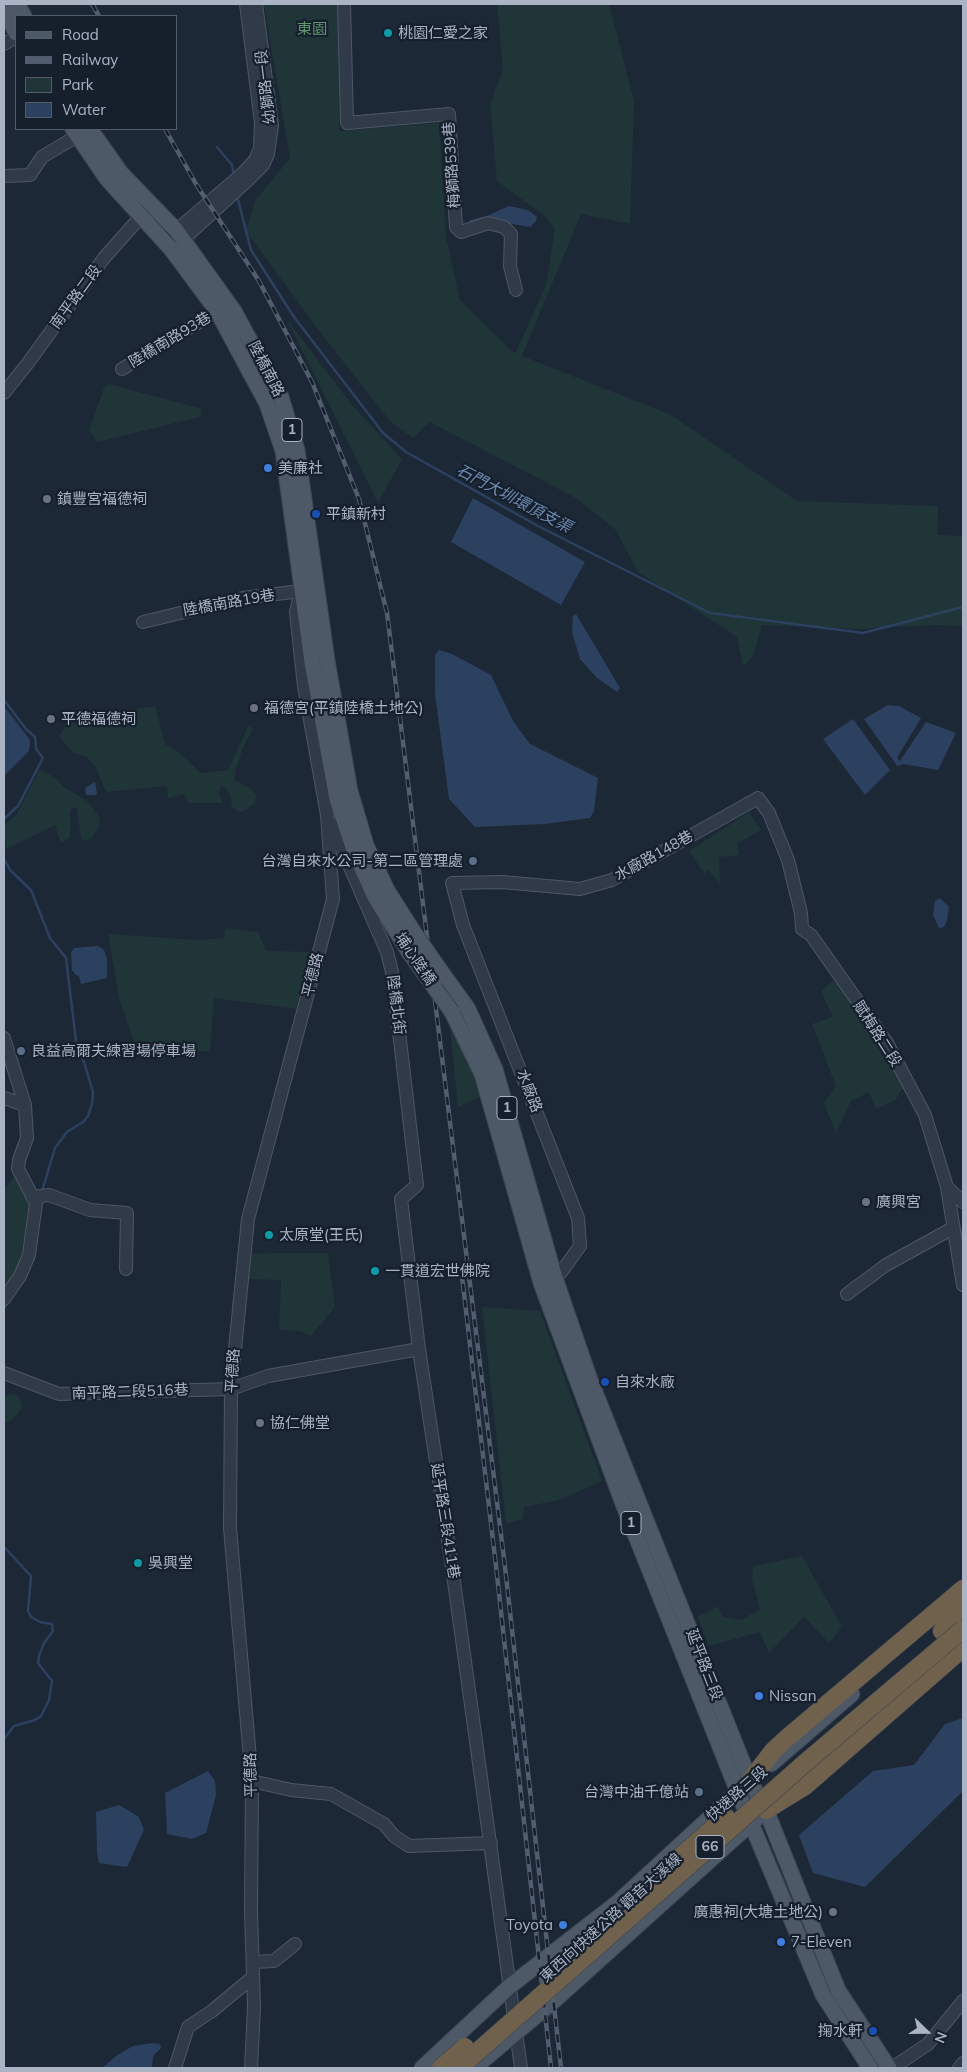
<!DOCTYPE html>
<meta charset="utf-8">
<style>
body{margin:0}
#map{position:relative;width:967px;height:2072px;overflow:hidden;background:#1d2837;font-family:Mulish,sans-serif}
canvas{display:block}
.frame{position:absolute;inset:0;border:5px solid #aab4c5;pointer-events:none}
.legend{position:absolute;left:15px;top:15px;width:162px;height:115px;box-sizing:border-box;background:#161f2c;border:1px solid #515b69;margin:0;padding:6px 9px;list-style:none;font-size:15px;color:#aab4c5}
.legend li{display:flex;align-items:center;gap:10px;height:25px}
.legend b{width:25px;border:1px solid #515b69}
.north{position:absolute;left:902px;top:2007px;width:50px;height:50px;-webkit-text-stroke:4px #161f2c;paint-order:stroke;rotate:112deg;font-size:14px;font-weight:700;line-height:20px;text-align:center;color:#aab4c5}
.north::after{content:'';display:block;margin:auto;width:18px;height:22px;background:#aab4c5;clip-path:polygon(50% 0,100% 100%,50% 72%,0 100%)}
</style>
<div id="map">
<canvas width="967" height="2072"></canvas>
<div class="frame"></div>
<ul class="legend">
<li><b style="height:6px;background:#4e5968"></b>Road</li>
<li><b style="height:6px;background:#525e6f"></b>Railway</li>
<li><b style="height:14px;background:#1f3538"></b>Park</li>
<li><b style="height:14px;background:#2c415f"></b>Water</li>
</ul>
<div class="north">N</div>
</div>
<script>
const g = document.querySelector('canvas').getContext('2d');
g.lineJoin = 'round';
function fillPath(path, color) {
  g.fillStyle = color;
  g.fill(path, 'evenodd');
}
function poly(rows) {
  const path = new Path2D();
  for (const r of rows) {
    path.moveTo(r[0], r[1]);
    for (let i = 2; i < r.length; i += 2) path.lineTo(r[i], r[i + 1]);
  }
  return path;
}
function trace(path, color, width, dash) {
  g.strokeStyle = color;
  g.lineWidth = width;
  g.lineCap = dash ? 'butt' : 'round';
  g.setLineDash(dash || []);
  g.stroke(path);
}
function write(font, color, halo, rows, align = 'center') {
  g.font = font + ' Mulish,"Noto Sans TC",sans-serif';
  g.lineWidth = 4.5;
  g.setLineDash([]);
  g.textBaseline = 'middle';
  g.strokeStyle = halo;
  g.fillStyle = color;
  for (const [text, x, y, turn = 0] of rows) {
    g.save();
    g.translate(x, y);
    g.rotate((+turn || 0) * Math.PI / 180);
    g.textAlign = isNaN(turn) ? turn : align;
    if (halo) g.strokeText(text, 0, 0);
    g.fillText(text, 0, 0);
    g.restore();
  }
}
const green = poly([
 [264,4,338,4,339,131,439,123,446,237,460,300,515,354,546,285,555,229,546,217,497,181,490,104,503,70,497,4,609,4,634,101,630,224,581,214,522,356,671,415,797,501,938,506,937,535,963,536,963,626,932,625,860,629,762,625,753,656,743,666,737,637,638,572,616,530,576,498,430,422,413,438,390,421,323,336,246,231,255,201,290,158],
 [286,318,352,405,402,459,378,503],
 [109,384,202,409,200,417,97,442,89,430,104,388],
 [155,706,165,744,176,750,201,773,228,770,249,725,253,730,244,745,235,771,235,780,250,788,256,795,255,803,244,811,239,812,232,807,230,794,222,785,219,791,222,803,189,803,184,794,168,798,167,786,106,792,96,768,88,758,72,752,59,736,71,719],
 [40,769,56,779,64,787,87,801,100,818,99,826,92,838,87,841,81,839,77,808,72,808,70,812,70,838,61,843,55,825,6,849,4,825,16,815],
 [749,812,761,830,737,843,739,855,719,857,720,883,708,870,704,873,689,851],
 [225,928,258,932,266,951,312,952,296,1009,214,998,210,1051,139,1055,119,999,108,934,198,940,224,938],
 [835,979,886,1051,905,1086,895,1100,876,1109,869,1092,851,1101,836,1133,824,1103,836,1086,812,1024,833,1017,821,991],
 [450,1029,464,1050,482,1096,458,1107],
 [14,1177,29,1203,24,1248,14,1276,4,1290,4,1189],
 [278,1253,328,1253,335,1307,311,1336,299,1331,279,1330,281,1280,246,1279,248,1254],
 [482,1307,540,1311,602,1481,559,1500,524,1507,523,1519,506,1524],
 [15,1394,20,1399,22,1408,13,1419,4,1423,4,1396],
 [802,1556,842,1627,829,1643,804,1617,769,1653,760,1632,709,1646,698,1617,718,1606,723,1617,740,1620,760,1610,752,1579,753,1566]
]);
const water = poly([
 [509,206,528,210,537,217,536,221,530,227,507,223,468,225,470,220,487,216],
 [473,498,585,562,561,605,451,542],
 [576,614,620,688,617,692,597,678,580,659,572,632,573,616],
 [439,650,452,654,491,675,513,721,530,744,598,778,594,811,590,818,545,824,475,827,449,799,435,694,435,655],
 [888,705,899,706,921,718,897,758,900,761,926,722,956,733,938,770,903,764,897,766,893,760,864,719],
 [4,706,30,740,29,751,4,776],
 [853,719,890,770,865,795,823,739],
 [95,782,97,793,96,795,86,795,85,788],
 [940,898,949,907,947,920,944,927,939,928,933,915,935,901],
 [98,946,104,950,107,959,107,978,81,984,79,976,76,975,72,970,71,952,74,948],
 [963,1718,963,1791,865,1887,813,1873,799,1835,873,1771,914,1765,945,1724],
 [208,1771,215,1781,216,1795,206,1833,192,1839,167,1834,165,1793],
 [119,1805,139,1817,144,1830,127,1867,99,1863,97,1853,96,1812],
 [152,2043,160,2044,161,2048,153,2056,152,2068,102,2068,116,2056,133,2046]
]);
const stream = poly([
 [217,147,232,165,234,176],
 [237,196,251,250,294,317,383,433,406,452,538,526,710,613,863,633,963,607],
 [4,700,26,729,35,737,36,749,43,758,18,806,4,819],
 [4,859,10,870,31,890,50,938,66,958,77,1049,84,1062,93,1092,92,1104,88,1116,83,1122,67,1132,55,1148,42,1191],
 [4,1309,8,1302],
 [4,1547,31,1576,28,1611,31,1617,40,1622,52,1624,53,1631,44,1643,39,1656,38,1663,52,1681,49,1700,41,1716,35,1720,14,1726,4,1739]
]);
const minor = poly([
 [344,4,347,123,449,114,456,227,461,232,488,223,504,227,511,234,510,266,516,290],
 [4,44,16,37],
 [4,176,30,175,42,157,77,136],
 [164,241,243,173,255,160,260,149,261,122,246,4],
 [177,245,249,179,263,165,268,154,272,125,256,4],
 [122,369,217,311],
 [4,393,28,363,104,258,151,205],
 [143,622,243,598,309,590],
 [331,824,387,952,392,972,417,1185,401,1199,419,1349,452,1567,521,2068],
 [4,1038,25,1105,27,1138,19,1160,18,1169,36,1203,29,1255,20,1276,4,1299],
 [4,1098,25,1105],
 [947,1187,963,1202],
 [32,1197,49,1195,90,1210,127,1213,126,1269],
 [548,1280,555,1278,562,1271,580,1246,578,1218,463,925,452,883,502,882,580,889,612,880,758,798,769,813,788,860,801,913,802,929,811,935,887,1043,925,1115,947,1187,963,1285],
 [847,1294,886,1265,953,1228],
 [4,1373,59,1394,231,1389,268,1376,419,1349],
 [252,1781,291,1790,331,1794,384,1824,394,1836,409,1846,491,1843],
 [253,1962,274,1961,295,1944],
 [175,2068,188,2027,212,2011,253,1977],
 [251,2068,254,2007,251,1912,252,1781,230,1528,231,1389,248,1219,333,899,327,815,304,686,296,612,301,592],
 [892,2068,928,2044,963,2001],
 [959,2068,963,2063]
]);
const major = poly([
 [17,4,24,16],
 [4,8,16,33],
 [73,129,107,179,171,249,217,311,267,404,283,451,312,662,337,799,355,853,375,897,409,952],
 [90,129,121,173,176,230,234,311,281,397,297,450,327,660,350,791,366,845,387,890,415,934],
 [445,977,468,1009,495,1069,555,1278,589,1377,750,1781,766,1810,838,1990,889,2068],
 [452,1012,482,1074,541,1283,622,1501,738,1792,823,1995,870,2068],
 [771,1764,852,1694],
 [422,2068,510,1986,617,1903,743,1787],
 [474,2068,555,2000,757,1818]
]);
const highway = poly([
 [942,1631,963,1602],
 [750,1781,773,1751,787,1738,963,1589],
 [766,1810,805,1786,963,1648]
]);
const rail = poly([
 [92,4,99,16],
 [165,129,196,184,259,281,312,382,359,499,387,613,505,1567,561,2068],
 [461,1268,496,1566,551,2068]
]);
const majorBridge = poly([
 [415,934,445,977],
 [409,952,452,1012]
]);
const highwayBridge = poly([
 [675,1861,726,1817],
 [441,2068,465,2047],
 [459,2068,805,1763,963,1629]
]);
const markers = [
 [388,33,5,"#0f9aa8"],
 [268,468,5,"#3f7fe0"],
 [47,499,5,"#6b7280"],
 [316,514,5,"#1a4fb4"],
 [254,708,5,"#6b7280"],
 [51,719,5,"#6b7280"],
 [473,861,5,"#5c6f8a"],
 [21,1051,5,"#5c6f8a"],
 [866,1202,5,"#6b7280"],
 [269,1235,5,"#0f9aa8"],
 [375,1271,5,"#0f9aa8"],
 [605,1382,5,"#1a4fb4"],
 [260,1423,5,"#6b7280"],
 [138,1563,5,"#0f9aa8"],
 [759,1696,5,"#3f7fe0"],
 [699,1792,5,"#5c6f8a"],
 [833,1912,5,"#6b7280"],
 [563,1925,5,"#3f7fe0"],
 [781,1942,5,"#3f7fe0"],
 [873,2031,5,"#1a4fb4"]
];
const shields = [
 [292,430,20],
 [507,1108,20],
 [631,1523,20],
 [710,1847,28]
];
const shieldNames = [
 ["1",292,430],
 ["1",507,1108],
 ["1",631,1523],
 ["66",710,1847]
];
const parkNames = [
 ["東園",312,29]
];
const poiNames = [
 ["桃園仁愛之家",398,33],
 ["美廉社",278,468],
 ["鎮豐宮福德祠",57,499],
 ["平鎮新村",326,514],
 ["福德宮(平鎮陸橋土地公)",264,708],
 ["平德福德祠",61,719],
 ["台灣自來水公司-第二區管理處",463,861,"right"],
 ["良益高爾夫練習場停車場",31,1051],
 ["廣興宮",876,1202],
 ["太原堂(王氏)",279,1235],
 ["一貫道宏世佛院",385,1271],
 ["自來水廠",615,1382],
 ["協仁佛堂",270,1423],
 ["吳興堂",148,1563],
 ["Nissan",769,1696],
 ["台灣中油千億站",689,1792,"right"],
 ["廣惠祠(大塘土地公)",823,1912,"right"],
 ["Toyota",553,1925,"right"],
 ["7-Eleven",791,1942],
 ["掬水軒",863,2031,"right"]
];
const streetNames = [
 ["幼獅路一段",266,87,-97],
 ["梅獅路539巷",452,165,-94],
 ["南平路二段",76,297,-54],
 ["陸橋南路93巷",170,340,-31],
 ["陸橋南路",266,369,63],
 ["陸橋南路19巷",229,603,-10],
 ["水廠路148巷",654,856,-29],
 ["埔心陸橋",415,959,56],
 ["平德路",313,975,-76],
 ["陸橋北街",396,1005,83],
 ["賦梅路二段",877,1034,57],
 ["水廠路",529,1091,69],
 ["平德路",233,1371,-86],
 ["南平路二段516巷",130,1392,-2],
 ["延平路三段411巷",445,1521,81],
 ["延平路三段",704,1665,69],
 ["平德路",251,1775,-91],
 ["快速路三段",737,1794,-41],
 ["東西向快速公路 觀音大溪線",611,1918,-42]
];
const waterNames = [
 ["石門大圳環頂支渠",514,499,28]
];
fillPath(green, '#1f3538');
fillPath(water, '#2c415f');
trace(stream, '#2c415f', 2.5);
trace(minor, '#4e5766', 14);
trace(major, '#3a4351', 17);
trace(highway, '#3b4452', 19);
trace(minor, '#303a48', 12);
trace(major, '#4e5968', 15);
trace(highway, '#6f614c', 18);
trace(rail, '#525e6f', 4.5);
trace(rail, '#161f2c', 2.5, [8]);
trace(majorBridge, '#3a4351', 17, []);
trace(highwayBridge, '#3b4452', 19, []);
trace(majorBridge, '#4e5968', 15);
trace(highwayBridge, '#6f614c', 18);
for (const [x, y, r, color] of markers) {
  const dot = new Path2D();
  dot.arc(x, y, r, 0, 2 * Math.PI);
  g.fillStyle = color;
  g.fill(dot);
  trace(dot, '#161f2c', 2);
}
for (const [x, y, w] of shields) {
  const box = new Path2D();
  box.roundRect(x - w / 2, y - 11.5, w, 23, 4);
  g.fillStyle = '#161f2c';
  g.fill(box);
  trace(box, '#aab4c5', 1);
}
write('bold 14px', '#aab4c5', null, shieldNames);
write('15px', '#60976d', '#161f2c', parkNames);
write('15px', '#aab4c5', '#161f2c', poiNames, 'left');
write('15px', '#aab4c5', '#161f2c', streetNames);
write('italic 16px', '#6e8bb2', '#161f2c', waterNames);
</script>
